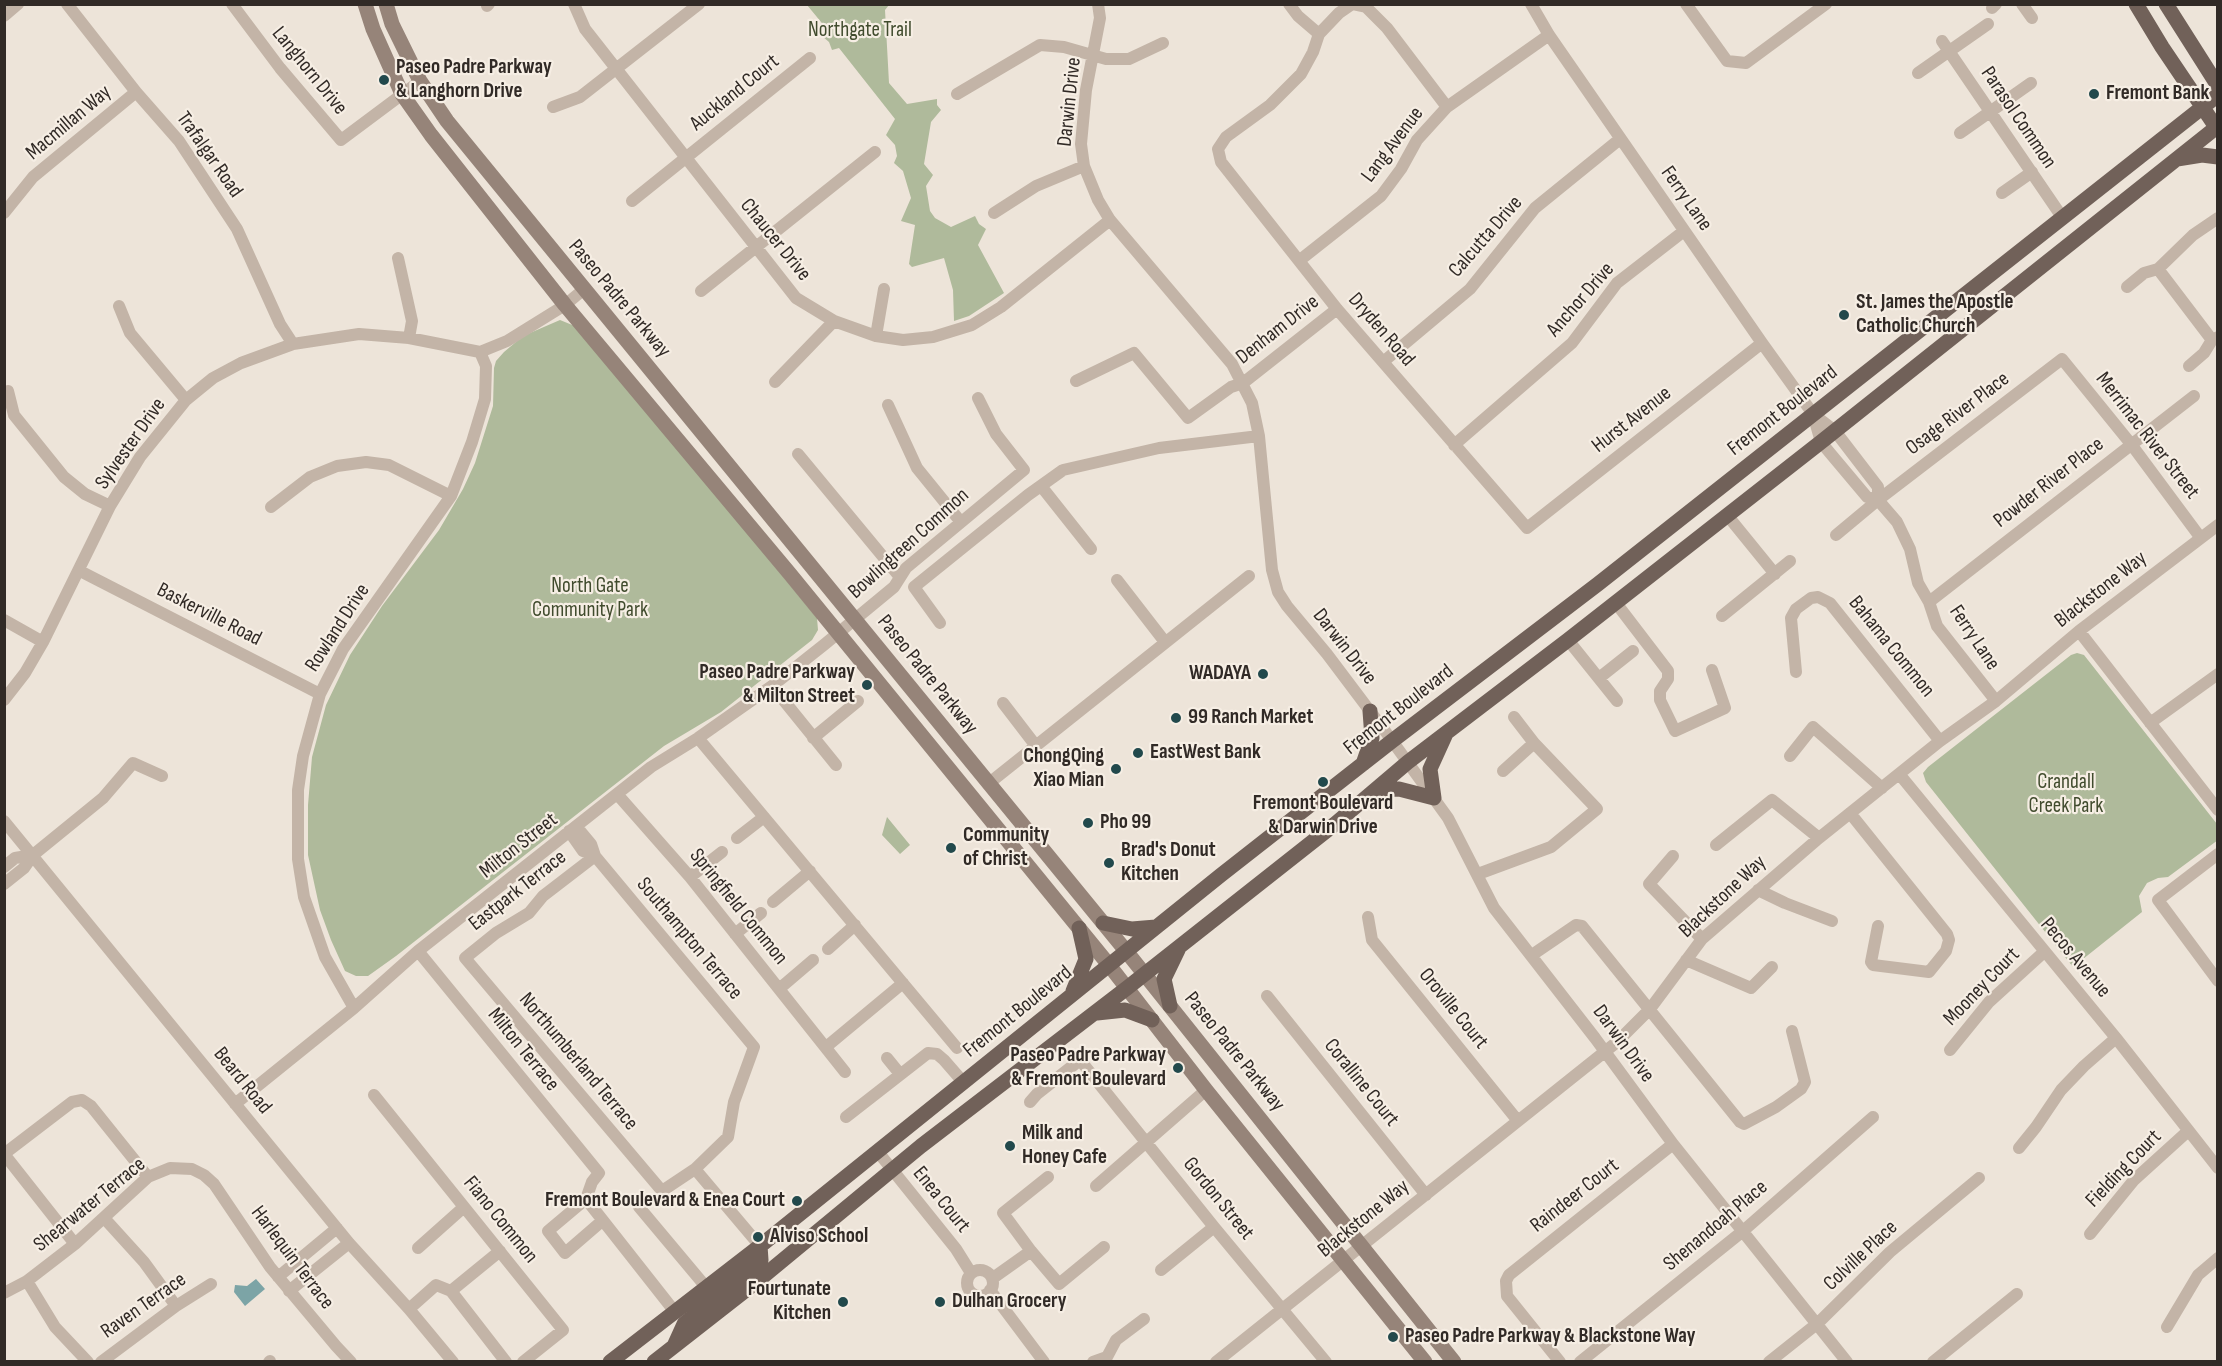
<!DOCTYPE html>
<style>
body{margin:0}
#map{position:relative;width:2222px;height:1366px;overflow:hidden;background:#ede4d9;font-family:"Sofia Sans Condensed",sans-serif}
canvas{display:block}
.frame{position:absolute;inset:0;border:6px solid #312a26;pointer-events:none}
</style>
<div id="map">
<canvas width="2222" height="1366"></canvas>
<div class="frame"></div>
</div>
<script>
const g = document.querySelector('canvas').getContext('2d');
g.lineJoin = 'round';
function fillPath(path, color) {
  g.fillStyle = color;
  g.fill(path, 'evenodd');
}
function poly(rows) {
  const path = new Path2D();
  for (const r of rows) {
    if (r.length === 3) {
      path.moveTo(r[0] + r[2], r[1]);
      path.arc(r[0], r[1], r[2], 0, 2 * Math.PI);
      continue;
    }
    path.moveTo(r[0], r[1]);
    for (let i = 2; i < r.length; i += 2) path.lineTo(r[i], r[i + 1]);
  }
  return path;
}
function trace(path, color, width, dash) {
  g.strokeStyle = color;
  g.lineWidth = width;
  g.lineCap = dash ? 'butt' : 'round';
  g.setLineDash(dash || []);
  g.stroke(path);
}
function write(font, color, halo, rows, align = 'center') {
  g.font = font + ' "Sofia Sans Condensed",sans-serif';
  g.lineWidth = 4.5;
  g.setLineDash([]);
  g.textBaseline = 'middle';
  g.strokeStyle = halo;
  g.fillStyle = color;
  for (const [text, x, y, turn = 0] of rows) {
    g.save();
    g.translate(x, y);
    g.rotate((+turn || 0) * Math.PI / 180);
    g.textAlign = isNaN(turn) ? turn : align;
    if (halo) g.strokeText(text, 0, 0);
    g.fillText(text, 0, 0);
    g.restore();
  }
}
const green = poly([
 [807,5,889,5,885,10,889,83,907,104,937,99,937,105,941,110,931,122,924,164,933,175,926,186,930,211,935,218,951,227,975,216,979,224,986,229,978,245,1004,293,969,316,954,321,953,290,944,258,912,267,909,264,915,225,901,221,911,198,903,171,894,163,897,156,895,145,886,135,895,119,839,48,832,50,829,42,822,36,826,28],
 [560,320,582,329,817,618,818,630,812,640,721,712,664,746,396,956,368,976,356,976,345,971,331,940,320,910,308,855,308,805,312,757,326,705,350,655,382,606,439,530,463,489,475,463,493,406,494,368,496,361,504,352,523,336],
 [2077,653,2084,655,2217,824,2218,840,2168,877,2158,878,2147,883,2139,896,2142,912,2073,967,1926,782,1923,773,1928,767,2071,655],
 [887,817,910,845,900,854,882,835]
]);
const water = poly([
 [256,1279,265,1289,245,1306,234,1292,235,1285,247,1286]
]);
const street = poly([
 [67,4,136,92,179,141,237,229,280,324,293,344],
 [232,4,280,68,341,140,420,81],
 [574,4,585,29,796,298,834,321,876,336,903,340,933,337,972,325,1001,307,1110,220],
 [1098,4,1100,18,1086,90,1081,144,1084,166,1098,200,1110,220,1232,364,1252,403,1259,436,1272,570,1278,592,1287,606,1327,654,1385,731,1448,818,1494,908,1595,1038,1673,1144,1847,1362],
 [1289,4,1298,16,1319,34],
 [1352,4,1339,13,1319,34,1313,52,1301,74,1270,105,1226,137,1218,149,1221,162,1337,309,1527,528,1762,343],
 [1352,4,1366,7,1387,28,1447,107],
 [1531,4,1549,35,1762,343,1813,414,1835,431,1878,487,1878,500],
 [1686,4,1727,61,1746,63,1826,4],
 [2022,4,2032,18],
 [487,6,489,4],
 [1992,8,1996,4],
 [4,16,18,4],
 [1942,41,2062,217],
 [1918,73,1988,24],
 [957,94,1040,45,1064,47,1106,59,1129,59,1163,43],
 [553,107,580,97,699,4],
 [1960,133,2031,83],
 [2002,193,2032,172],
 [632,201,810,58],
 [4,213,33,177,136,92],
 [994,213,1036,186,1084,166],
 [398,258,412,321,409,338],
 [1300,260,1381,196,1401,169,1417,140,1447,107,1549,35],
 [2158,269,2212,340],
 [2127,287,2144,273,2158,269,2193,235,2218,218],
 [701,291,875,152],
 [119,306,130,333,186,400],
 [876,336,884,289],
 [1383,362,1470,289,1535,208,1620,139],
 [2189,366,2204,353,2212,340,2218,337],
 [1076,381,1134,353,1188,418,1231,387,1243,383,1337,309],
 [775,382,834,321],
 [8,391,14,415,64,477,85,494,110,506],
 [888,405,917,468,960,521],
 [1813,414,1821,442,1830,453,1867,497,1878,500,1897,522,1910,549,1918,583,1929,602,1937,626,1996,701],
 [1454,445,1572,343,1617,283,1684,231],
 [798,454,899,576],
 [1041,486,1091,549],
 [271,507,310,477,337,466,366,462,389,465,451,496],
 [1727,515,1775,574],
 [1836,535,1878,500,2062,359,2131,444,2200,537],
 [80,571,320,694],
 [1117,580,1165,642],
 [1929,602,2194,396],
 [1616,603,1668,671,1668,679,1660,691,1660,700,1675,731,1725,708,1712,670],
 [1722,616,1790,561],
 [4,620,43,642],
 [940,623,914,587,1028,495,1063,470,1159,448,1259,436],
 [2079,631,2218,810],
 [1568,640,1617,701],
 [1796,672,1791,618,1796,609,1811,598,1818,597,1830,603,1940,741],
 [1599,678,1633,651],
 [772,686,836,765],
 [4,700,25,673,43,642,110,506,140,457,186,400,213,378,241,363,293,344,359,334,409,338,480,352,507,341,565,305,583,290],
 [1003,703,1036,746],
 [2150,723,2218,674],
 [698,738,957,1048],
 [813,738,858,701],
 [1790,756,1813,727,1882,788],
 [1503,771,1534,743],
 [1900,775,2116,1038,2218,1168],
 [988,784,1249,576],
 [617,794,690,877,845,1072],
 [1850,813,1947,934,1949,940,1946,951,1929,972,1873,965,1871,962,1878,926],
 [4,821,349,1243,409,1309,453,1362],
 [576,826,591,844,595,856,754,1047,734,1102,728,1137,695,1169,662,1191,465,958,496,933,529,913,543,896,595,856],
 [569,831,583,851,595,856],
 [737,838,764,817],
 [1716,845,1772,800,1819,838],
 [2218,854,2158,900,2218,981],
 [1673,856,1649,884,1702,939],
 [4,867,15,858,33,855],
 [1478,874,1551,847,1597,809,1534,743,1514,717],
 [690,877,722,852],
 [4,884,24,868,33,855,103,798,133,763,162,776],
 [1758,890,1785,903,1832,921],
 [773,902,810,871],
 [1368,917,1372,940,1518,1121],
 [735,934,761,913],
 [828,949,855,925],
 [418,951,599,1173,592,1182,586,1199,548,1231,565,1253,602,1221],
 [1532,955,1576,925,1582,926,1740,1122,1744,1124,1776,1107,1801,1089,1805,1082,1792,1031],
 [1686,960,1751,988,1772,967],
 [779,989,813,960],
 [1267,996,1426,1195],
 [354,1008,325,957,304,897,298,859,298,790,303,756,320,694,343,649,451,496,472,442,485,399,486,366,480,352],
 [826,1047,903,983],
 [1950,1050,1989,1002,2044,952],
 [887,1058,900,1074],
 [374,1095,563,1330,523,1362],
 [1030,1102,1037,1094,1080,1060,1214,1227,1326,1362],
 [235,1104,354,1008,418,951,651,767,698,738,772,686,825,644,894,587,906,568,1024,470,996,434,978,398],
 [846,1117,928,1053,937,1054,944,1060,964,1083],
 [2019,1148,2036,1127,2061,1090,2084,1066,2116,1038],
 [878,1152,956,1249,971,1273],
 [4,1154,72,1102,82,1100,91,1106,148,1177],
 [4,1154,75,1244],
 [695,1169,760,1246],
 [1048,1177,1003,1213,1031,1251,1059,1284,1104,1247],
 [1096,1186,1206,1090],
 [586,1199,675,1312],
 [639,1207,706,1287],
 [105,1219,144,1262,176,1306],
 [2090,1234,2134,1180,2187,1132],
 [418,1248,464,1207],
 [1161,1270,1214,1227],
 [980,1283,13],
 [278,1277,337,1228],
 [993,1278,1031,1251],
 [27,1281,55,1327,88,1362],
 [990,1290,1044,1362],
 [289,1291,349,1243],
 [451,1291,506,1362],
 [4,1293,27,1281,75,1244,148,1177,170,1168,192,1169,204,1175,214,1184,270,1267,336,1346,351,1362],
 [409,1309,436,1285,451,1291,500,1251],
 [2167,1327,2198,1275,2218,1258],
 [1107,1357,1116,1340,1144,1319],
 [101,1362,176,1306,211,1284],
 [269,1362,270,1361],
 [1093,1362,1107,1357],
 [1216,1362,1617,1042,1650,1009,1702,939,1819,838,1940,741,1996,701,2079,631,2218,525],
 [1560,1362,1507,1296,1506,1281,1509,1275,1673,1144],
 [1580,1362,1743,1231,1873,1117],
 [1769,1362,1818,1323,1890,1252,1979,1178],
 [1933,1362,2017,1294]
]);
const secondary = poly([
 [365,4,373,29,402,94,431,135,565,305,790,574,1109,965,1206,1090,1425,1362],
 [386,4,392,24,420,81,447,121,1126,951,1454,1362]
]);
const primary = poly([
 [2136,4,2162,47,2218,130],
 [2166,4,2218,86],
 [2177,159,2202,155,2218,157],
 [1363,764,1372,738,1370,711],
 [1375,790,1399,789,1434,798,1430,769,1445,736],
 [1103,923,1132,929,1156,927],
 [1073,991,1086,959,1079,928],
 [1170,1006,1164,979,1178,950],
 [1097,1013,1125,1010,1152,1020],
 [674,1346,684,1324,759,1265,761,1260,760,1246],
 [610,1362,760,1246,1221,875,1392,741,1598,584,2218,95],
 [654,1362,760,1279,921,1146,1127,988,1335,824,1408,762,1568,640,1821,442,2218,126]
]);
const markers = [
 [384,80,6,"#22494c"],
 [2094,94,6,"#22494c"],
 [1844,315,6,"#22494c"],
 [1263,674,6,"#22494c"],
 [867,685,6,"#22494c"],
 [1176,718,6,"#22494c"],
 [1138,753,6,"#22494c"],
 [1116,769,6,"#22494c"],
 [1323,782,6,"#22494c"],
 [1088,823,6,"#22494c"],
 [951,848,6,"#22494c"],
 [1109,863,6,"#22494c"],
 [1178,1068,6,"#22494c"],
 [1010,1146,6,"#22494c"],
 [797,1201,6,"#22494c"],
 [758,1237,6,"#22494c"],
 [843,1302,6,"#22494c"],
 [940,1302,6,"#22494c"],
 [1393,1337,6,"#22494c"]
];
const parkNames = [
 ["Northgate Trail",860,31],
 ["North Gate",590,587],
 ["Community Park",590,611],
 ["Crandall",2066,783],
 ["Creek Park",2066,807]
];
const poiNames = [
 ["Paseo Padre Parkway",396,68],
 ["& Langhorn Drive",396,92],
 ["Fremont Bank",2106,94],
 ["St. James the Apostle",1856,303],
 ["Catholic Church",1856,327],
 ["Paseo Padre Parkway",855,673,"right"],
 ["& Milton Street",855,697,"right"],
 ["WADAYA",1251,674,"right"],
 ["99 Ranch Market",1188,718],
 ["EastWest Bank",1150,753],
 ["ChongQing",1104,757,"right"],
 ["Xiao Mian",1104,781,"right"],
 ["Fremont Boulevard",1323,804,"center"],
 ["& Darwin Drive",1323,828,"center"],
 ["Pho 99",1100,823],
 ["Community",963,836],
 ["of Christ",963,860],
 ["Brad's Donut",1121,851],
 ["Kitchen",1121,875],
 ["Paseo Padre Parkway",1166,1056,"right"],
 ["& Fremont Boulevard",1166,1080,"right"],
 ["Milk and",1022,1134],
 ["Honey Cafe",1022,1158],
 ["Fremont Boulevard & Enea Court",785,1201,"right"],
 ["Alviso School",770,1237],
 ["Fourtunate",831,1290,"right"],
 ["Kitchen",831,1314,"right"],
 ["Dulhan Grocery",952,1302],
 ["Paseo Padre Parkway & Blackstone Way",1405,1337]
];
const streetNames = [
 ["Langhorn Drive",309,71,51],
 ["Auckland Court",735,93,-39],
 ["Darwin Drive",1070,102,-84],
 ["Parasol Common",2018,118,56],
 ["Macmillan Way",69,123,-40],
 ["Lang Avenue",1393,145,-53],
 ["Trafalgar Road",209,155,55],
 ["Ferry Lane",1686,199,55],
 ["Calcutta Drive",1486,237,-49],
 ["Chaucer Drive",775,240,51],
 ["Paseo Padre Parkway",619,299,50],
 ["Anchor Drive",1581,300,-49],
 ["Denham Drive",1278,330,-38],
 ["Dryden Road",1381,330,49],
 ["Fremont Boulevard",1783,411,-38],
 ["Osage River Place",1958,414,-37],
 ["Hurst Avenue",1632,420,-38],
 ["Merrimac River Street",2147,436,52],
 ["Sylvester Drive",131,444,-55],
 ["Powder River Place",2049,483,-38],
 ["Bowlingreen Common",909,544,-42],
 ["Blackstone Way",2101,590,-38],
 ["Baskerville Road",209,615,27],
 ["Rowland Drive",338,628,-57],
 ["Ferry Lane",1974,638,56],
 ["Darwin Drive",1344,647,52],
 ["Bahama Common",1891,647,51],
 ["Paseo Padre Parkway",927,675,51],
 ["Fremont Boulevard",1399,710,-38],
 ["Milton Street",519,846,-38],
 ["Eastpark Terrace",518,891,-38],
 ["Blackstone Way",1723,897,-43],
 ["Springfield Common",738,907,51],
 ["Southampton Terrace",689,939,50],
 ["Pecos Avenue",2075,958,50],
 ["Mooney Court",1982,987,-46],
 ["Oroville Court",1453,1009,51],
 ["Fremont Boulevard",1018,1012,-39],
 ["Darwin Drive",1623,1044,54],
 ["Milton Terrace",523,1050,51],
 ["Paseo Padre Parkway",1234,1052,51],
 ["Northumberland Terrace",578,1062,50],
 ["Beard Road",242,1081,51],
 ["Coralline Court",1361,1083,51],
 ["Fielding Court",2124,1169,-46],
 ["Raindeer Court",1575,1196,-38],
 ["Gordon Street",1218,1199,51],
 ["Enea Court",941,1200,51],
 ["Shearwater Terrace",90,1205,-39],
 ["Blackstone Way",1364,1219,-39],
 ["Fiano Common",500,1220,51],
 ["Shenandoah Place",1716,1226,-40],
 ["Colville Place",1861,1256,-43],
 ["Harlequin Terrace",292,1258,53],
 ["Raven Terrace",144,1306,-35]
];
fillPath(green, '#afba9b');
fillPath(water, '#7ca4a6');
trace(street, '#c3b4a7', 12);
trace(secondary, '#968479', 15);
trace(primary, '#716159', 15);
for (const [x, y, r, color] of markers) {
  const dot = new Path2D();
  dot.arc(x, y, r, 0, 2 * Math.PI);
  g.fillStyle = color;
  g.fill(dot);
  trace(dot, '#f6eee4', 2);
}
write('21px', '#404b2d', '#f6eee4', parkNames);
write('bold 21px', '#312a26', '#f6eee4', poiNames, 'left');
write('21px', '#312a26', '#f6eee4', streetNames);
</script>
